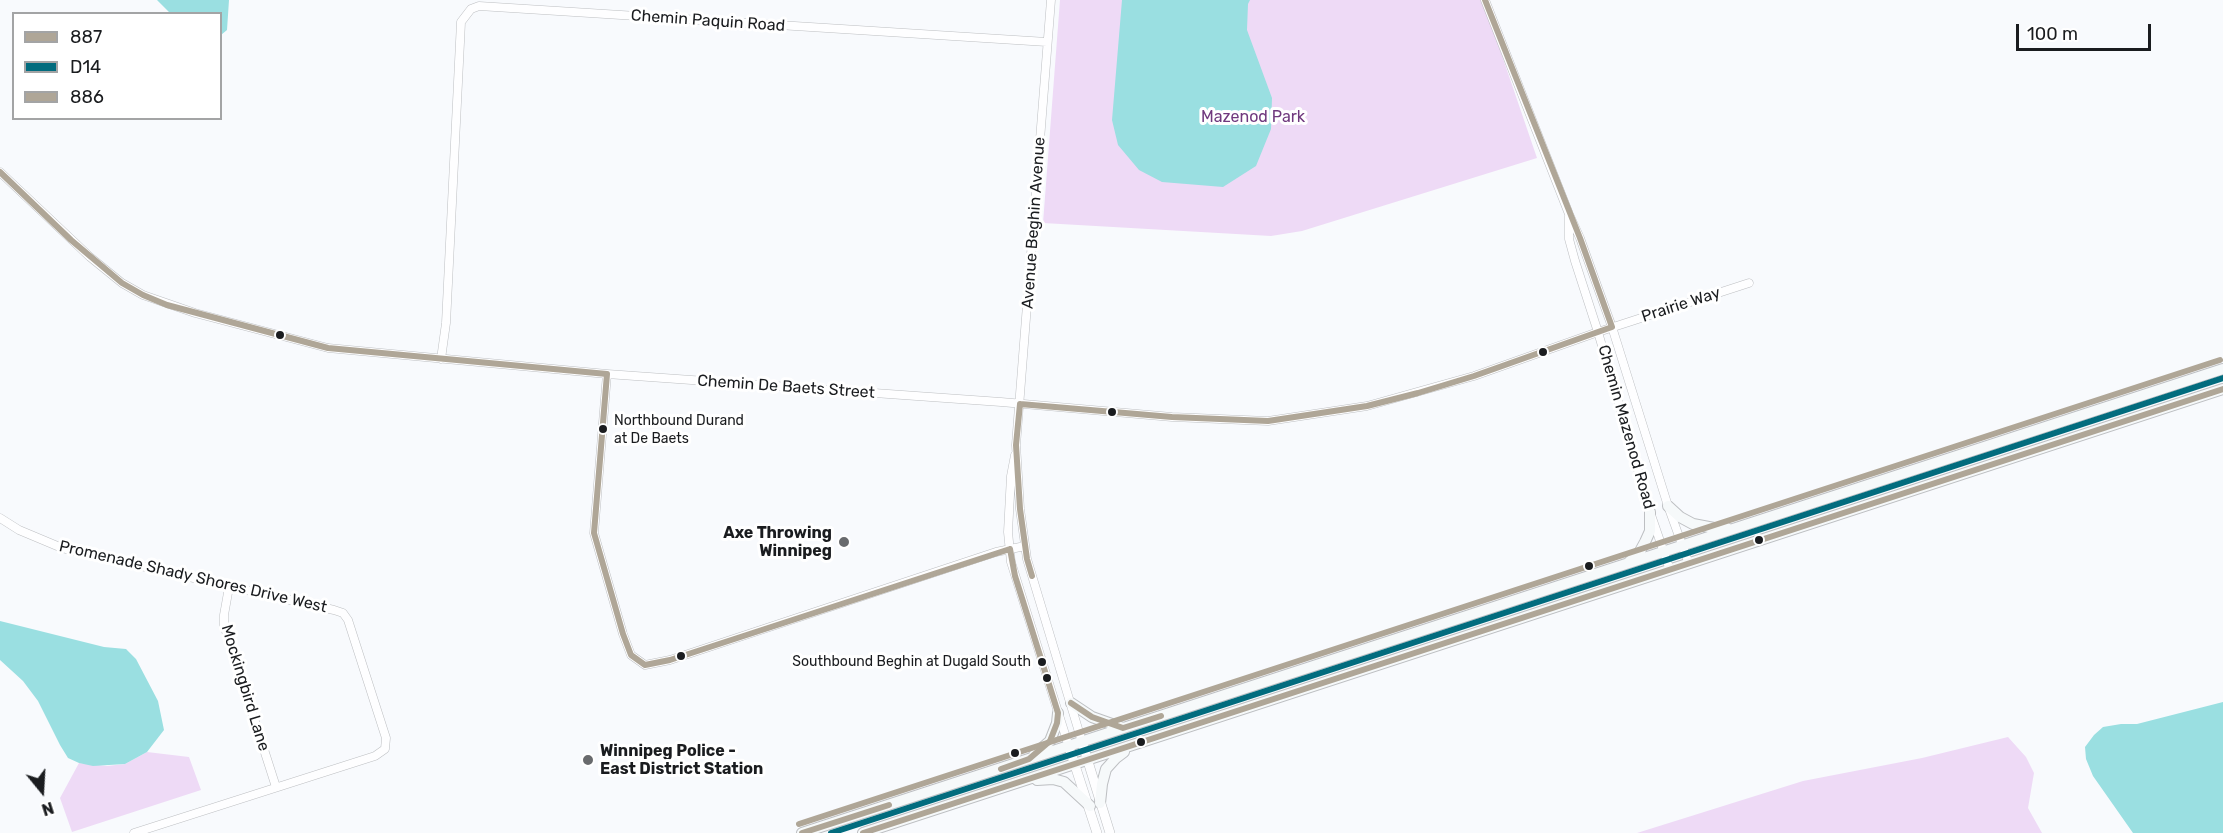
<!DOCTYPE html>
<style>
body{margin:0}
#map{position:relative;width:2223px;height:833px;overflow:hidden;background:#f8fafd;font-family:Rubik,sans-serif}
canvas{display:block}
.legend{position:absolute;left:12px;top:12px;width:210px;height:108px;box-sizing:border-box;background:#fff;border:2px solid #a3a4a5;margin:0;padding:8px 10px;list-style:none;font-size:18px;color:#1a1c1f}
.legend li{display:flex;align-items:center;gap:12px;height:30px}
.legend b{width:30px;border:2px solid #a3a4a5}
.north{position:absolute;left:12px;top:761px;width:60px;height:60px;-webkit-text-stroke:4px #fff;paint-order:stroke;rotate:162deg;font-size:16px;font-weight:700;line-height:24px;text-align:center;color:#1a1c1f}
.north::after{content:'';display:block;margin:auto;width:21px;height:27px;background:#1a1c1f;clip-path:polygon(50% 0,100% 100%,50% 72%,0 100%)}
.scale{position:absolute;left:2016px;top:24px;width:135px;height:27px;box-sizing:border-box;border:3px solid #1a1c1f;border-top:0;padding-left:8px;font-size:18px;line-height:21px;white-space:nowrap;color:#1a1c1f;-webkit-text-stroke:4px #fff;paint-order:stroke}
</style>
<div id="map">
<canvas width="2223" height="833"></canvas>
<ul class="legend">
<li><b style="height:8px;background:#afa697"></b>887</li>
<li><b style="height:8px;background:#026c7e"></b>D14</li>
<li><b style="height:8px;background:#afa697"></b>886</li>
</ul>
<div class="north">N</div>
<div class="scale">100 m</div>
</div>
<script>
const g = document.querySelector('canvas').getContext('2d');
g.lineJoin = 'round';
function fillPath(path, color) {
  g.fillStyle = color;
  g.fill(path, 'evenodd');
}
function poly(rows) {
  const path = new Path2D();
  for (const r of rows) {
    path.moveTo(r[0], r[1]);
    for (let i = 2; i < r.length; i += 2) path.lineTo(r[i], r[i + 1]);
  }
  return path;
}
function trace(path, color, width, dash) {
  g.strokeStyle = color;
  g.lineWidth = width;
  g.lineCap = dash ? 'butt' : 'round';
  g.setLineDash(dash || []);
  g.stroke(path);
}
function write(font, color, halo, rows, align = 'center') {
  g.font = font + ' Rubik,sans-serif';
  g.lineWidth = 6;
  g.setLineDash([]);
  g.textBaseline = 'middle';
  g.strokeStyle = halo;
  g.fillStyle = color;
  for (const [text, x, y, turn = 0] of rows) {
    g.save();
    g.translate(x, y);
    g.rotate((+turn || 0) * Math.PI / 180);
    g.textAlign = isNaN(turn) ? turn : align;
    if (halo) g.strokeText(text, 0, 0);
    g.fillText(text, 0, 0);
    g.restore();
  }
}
const green = poly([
 [1060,0,1483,0,1537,158,1302,231,1271,236,1043,223],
 [2008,737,2026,757,2034,773,2028,808,2042,833,1637,833,1803,781,1922,758],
 [147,752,189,757,201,790,72,832,60,798,79,763,107,766,125,764]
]);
const water = poly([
 [157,0,229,0,227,30,221,35,220,14,170,13],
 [1122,0,1250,0,1248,4,1247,30,1272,98,1271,129,1256,166,1223,187,1162,182,1139,170,1118,145,1112,120],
 [0,621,104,647,126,649,136,659,158,701,164,730,147,752,125,764,93,766,79,763,68,758,60,745,38,701,23,681,0,660],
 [2223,702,2223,833,2133,833,2093,776,2086,759,2085,747,2094,735,2103,727,2121,724,2137,724]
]);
const minor = poly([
 [1051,0,1016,445,1020,509,1027,559,1082,742],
 [1485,0,1569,214,1580,238,1612,327,1668,506,1689,564],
 [0,172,90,257,122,283,143,295,195,313,328,348,607,374,1001,402,1172,417,1268,421,1367,406,1474,376,1598,332,1749,283],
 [1569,216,1569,239,1575,261,1598,332,1650,512,1670,570],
 [441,359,446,323,461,22,471,9,479,6,1047,42],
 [607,374,594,533,623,634,631,655,645,665,670,660,996,552,1025,546],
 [1015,455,1011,476,1008,532,1011,562,1069,747],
 [0,518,19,530,62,548,334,610,343,613,348,620,386,738,385,749,375,756,134,833],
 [229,587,224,615,224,625,276,787]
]);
const tertiary = poly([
 [1082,742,1110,833],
 [1069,747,1097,833]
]);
const secondary = poly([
 [1668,506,1680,517,1693,524,1714,528,1727,528],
 [1629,562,1639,553,1645,542,1650,531,1650,512],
 [1071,703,1092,717,1123,728],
 [1034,755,1050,741,1057,723,1058,713],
 [1037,780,1053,779,1064,782,1090,806],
 [1100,803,1102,784,1106,769,1116,758,1124,752],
 [802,833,2223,369],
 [863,833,2223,389]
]);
const bus1 = poly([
 [1485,0,1580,238,1612,327],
 [0,172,71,240,122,283,143,295,167,305,328,348,607,374],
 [607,374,594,533,623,634,631,655,645,665,670,660,1010,549],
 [1020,404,1172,417,1268,421,1367,406,1418,393,1474,376,1612,327],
 [1020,404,1016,445,1020,509,1027,559,1032,576],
 [1071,703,1092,717,1123,728,1161,716],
 [1001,769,1029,759,1050,741,1057,723,1058,713,1015,576,1010,549],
 [802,833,889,805],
 [863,833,2223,389]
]);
const bus2 = poly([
 [831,833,2223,378]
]);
const bus3 = poly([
 [799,824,2220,360]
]);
const markers = [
 [280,335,5,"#1a1c1f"],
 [1543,352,5,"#1a1c1f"],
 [1112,412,5,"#1a1c1f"],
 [603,429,5,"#1a1c1f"],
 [1759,540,5,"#1a1c1f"],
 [844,542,6,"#686a6d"],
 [1589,566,5,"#1a1c1f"],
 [681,656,5,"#1a1c1f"],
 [1042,662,5,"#1a1c1f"],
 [1047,678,5,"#1a1c1f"],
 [1141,742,5,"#1a1c1f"],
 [1015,753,5,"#1a1c1f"],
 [588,760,6,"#686a6d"]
];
const busNames = [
 ["Northbound Durand",614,421],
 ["at De Baets",614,439],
 ["Southbound Beghin at Dugald South",1031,662,"right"]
];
const streetNames = [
 ["Chemin Paquin Road",708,21,4],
 ["Avenue Beghin Avenue",1034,223,-86],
 ["Prairie Way",1681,305,-18],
 ["Chemin De Baets Street",786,387,4],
 ["Chemin Mazenod Road",1626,427,74],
 ["Promenade Shady Shores Drive West",193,577,13],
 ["Mockingbird Lane",245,688,73]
];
const parkNames = [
 ["Mazenod Park",1253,117]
];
const poiNames = [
 ["Axe Throwing",832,533],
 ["Winnipeg",832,551],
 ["Winnipeg Police -",600,751,"left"],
 ["East District Station",600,769,"left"]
];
fillPath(green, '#eedaf6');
fillPath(water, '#9adfe1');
trace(minor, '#bdbfc2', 9);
trace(tertiary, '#bdbfc2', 10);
trace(secondary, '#bdbfc2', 12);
trace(minor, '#fefeff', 8);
trace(tertiary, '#fefeff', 9);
trace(secondary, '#f6f9fa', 10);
trace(bus1, '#afa697', 6);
trace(bus2, '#026c7e', 6);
trace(bus3, '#afa697', 6);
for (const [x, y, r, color] of markers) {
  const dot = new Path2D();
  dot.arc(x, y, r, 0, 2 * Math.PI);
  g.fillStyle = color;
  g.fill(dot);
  trace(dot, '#fff', 2);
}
write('14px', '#1a1c1f', '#fff', busNames, 'left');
write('16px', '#1a1c1f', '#fff', streetNames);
write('16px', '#70397e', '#fff', parkNames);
write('bold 16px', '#1a1c1f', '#fff', poiNames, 'right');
</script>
